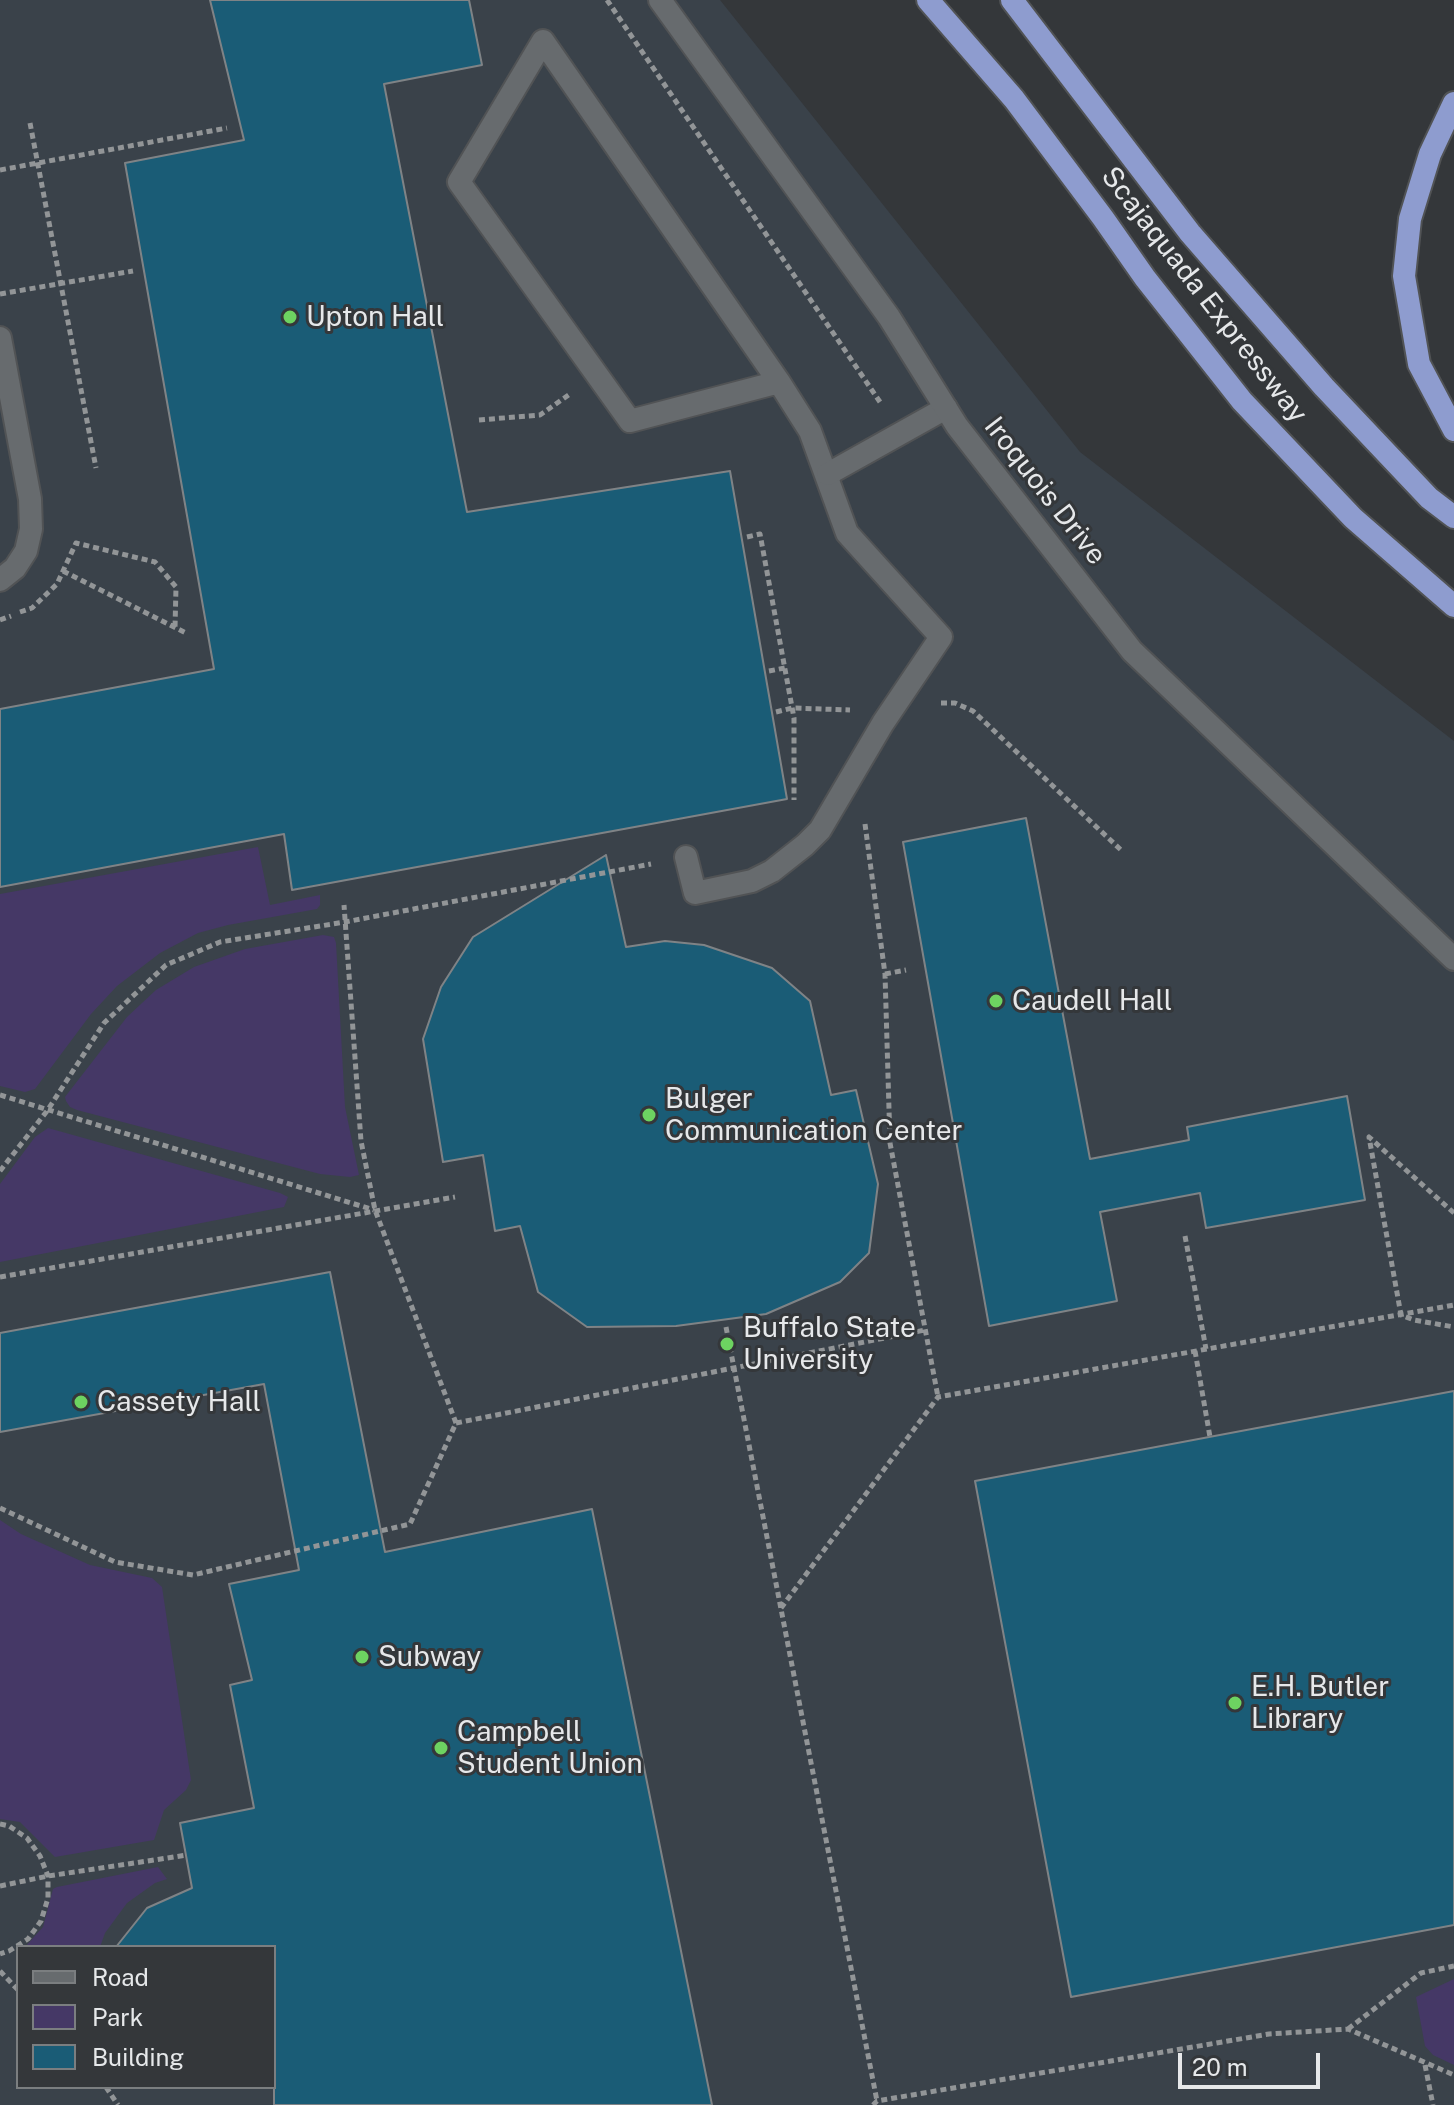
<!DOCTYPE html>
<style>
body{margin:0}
#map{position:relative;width:1454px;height:2105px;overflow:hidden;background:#34373a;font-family:"Public Sans",sans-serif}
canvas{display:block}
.legend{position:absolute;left:16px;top:1945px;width:260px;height:144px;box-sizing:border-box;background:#34373a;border:2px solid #7b7e80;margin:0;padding:10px 14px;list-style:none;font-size:24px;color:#e6e8ea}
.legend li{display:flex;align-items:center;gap:16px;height:40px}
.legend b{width:40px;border:2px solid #7b7e80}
.scale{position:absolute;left:1178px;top:2053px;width:142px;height:36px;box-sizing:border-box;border:4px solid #e6e8ea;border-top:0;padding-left:10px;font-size:24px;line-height:28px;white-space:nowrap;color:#e6e8ea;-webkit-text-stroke:6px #34373a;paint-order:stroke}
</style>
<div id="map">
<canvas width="1454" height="2105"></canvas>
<ul class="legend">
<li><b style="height:10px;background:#676b6e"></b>Road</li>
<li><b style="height:22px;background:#453866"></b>Park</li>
<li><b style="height:22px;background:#1a5c76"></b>Building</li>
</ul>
<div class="scale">20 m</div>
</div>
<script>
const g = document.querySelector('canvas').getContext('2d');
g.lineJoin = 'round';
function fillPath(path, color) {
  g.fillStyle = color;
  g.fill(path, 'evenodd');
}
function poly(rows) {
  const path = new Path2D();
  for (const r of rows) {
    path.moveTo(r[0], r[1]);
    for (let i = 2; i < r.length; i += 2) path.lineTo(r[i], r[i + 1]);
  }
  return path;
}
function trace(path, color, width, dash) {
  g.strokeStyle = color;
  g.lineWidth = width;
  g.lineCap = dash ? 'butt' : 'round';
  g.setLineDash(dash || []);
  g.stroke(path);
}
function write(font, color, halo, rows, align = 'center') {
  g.font = font + ' "Public Sans",sans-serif';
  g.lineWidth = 6;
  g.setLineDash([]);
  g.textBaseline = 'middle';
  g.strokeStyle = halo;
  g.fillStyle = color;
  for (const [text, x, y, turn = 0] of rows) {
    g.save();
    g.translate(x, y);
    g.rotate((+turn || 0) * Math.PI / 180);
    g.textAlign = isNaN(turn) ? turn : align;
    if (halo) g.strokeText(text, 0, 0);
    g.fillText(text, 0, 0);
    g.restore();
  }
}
const built = poly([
 [0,0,720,0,1080,452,1454,741,1454,2105,0,2105],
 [18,1947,274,1947,274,2087,18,2087]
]);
const green = poly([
 [258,847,270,905,320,895,320,905,317,909,228,925,198,933,160,953,117,986,91,1014,35,1089,25,1092,0,1086,0,894],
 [323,935,334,937,336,943,345,1107,359,1175,350,1177,320,1174,77,1110,70,1107,66,1101,65,1097,127,1017,156,990,194,967,245,949],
 [48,1128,280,1193,288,1197,284,1207,0,1262,0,1184,35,1137],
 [0,1520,21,1534,90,1565,152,1578,162,1587,191,1780,186,1790,164,1810,154,1840,55,1857,20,1822,0,1819],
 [158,1867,167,1879,155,1883,127,1903,105,1933,100,1947,25,1947,43,1927,53,1889,57,1887],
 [1454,1979,1454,2065,1433,2055,1425,2046,1416,1997]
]);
const building = poly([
 [210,0,469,0,482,65,384,84,467,512,730,471,787,799,292,890,284,834,0,887,0,709,214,669,125,163,244,140,210,0],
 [1026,818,1090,1159,1189,1140,1187,1127,1347,1096,1365,1200,1206,1228,1200,1193,1100,1212,1117,1301,989,1326,903,842,1026,818],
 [606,855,626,947,665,941,704,945,772,968,810,1001,831,1095,856,1090,878,1184,869,1253,840,1282,766,1314,676,1326,587,1327,538,1292,520,1226,495,1231,483,1155,443,1162,423,1039,441,987,473,937,606,855],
 [330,1272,385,1552,592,1509,712,2105,274,2105,274,1947,116,1947,147,1908,192,1888,180,1823,254,1808,230,1685,252,1680,229,1584,299,1570,264,1384,0,1432,0,1333,330,1272],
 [1454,1391,1454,1925,1071,1997,975,1481,1454,1391]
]);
const path = poly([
 [607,0,880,402],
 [30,123,96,468],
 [0,170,227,128],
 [0,294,133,271],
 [479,420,540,415,570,394],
 [747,537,760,534,794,718,794,800],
 [63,571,186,633],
 [20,612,32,608,57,584,76,543,155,562,176,587,175,628],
 [0,620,11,616],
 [769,671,785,668],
 [941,703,955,703,973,711,1121,850],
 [776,712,792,708,850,710],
 [865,824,885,974,890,1143,938,1397],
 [885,974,906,970],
 [0,1095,374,1210],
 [0,1171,47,1111,104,1023,166,965,220,942,345,922,651,864],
 [1454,1213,1369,1137,1401,1315,1414,1320,1454,1327],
 [1185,1236,1206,1349],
 [0,1277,455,1197],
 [726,1327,877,2101],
 [1195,1351,1210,1437],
 [456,1423,925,1330],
 [0,1508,115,1562,193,1575,410,1524,456,1423,375,1210,361,1141,344,905],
 [781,1608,938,1397,1454,1305],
 [0,1824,9,1826,27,1838,40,1856,48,1876,48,1898,41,1921,28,1939,9,1951,0,1954],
 [0,1886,48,1876,187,1855],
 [0,1971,18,1990],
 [1348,2029,1421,1973,1454,1966],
 [1425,2065,1433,2105],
 [106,2087,118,2105],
 [873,2105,877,2101,1269,2034,1348,2029,1454,2075]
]);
const service = poly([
 [0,338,30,499,31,529,26,551,15,568,0,580],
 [686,857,695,893,752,881,772,871,805,845,820,830,883,723,941,637,847,533,810,431,779,382,543,41,459,182,630,421,779,382]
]);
const minor = poly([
 [828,474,946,408]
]);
const tertiary = poly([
 [660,0,889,317,957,426,1132,651,1454,959]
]);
const trunk = poly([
 [928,0,1014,99,1103,218,1145,278,1242,401,1353,518,1454,606],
 [1012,0,1190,233,1324,387,1429,498,1454,517],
 [1454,103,1430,154,1410,219,1404,276,1419,364,1454,430]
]);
const markers = [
 [290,317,8,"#6dd361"],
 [996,1001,8,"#6dd361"],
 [649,1115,8,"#6dd361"],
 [727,1344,8,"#6dd361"],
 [81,1402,8,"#6dd361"],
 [362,1657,8,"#6dd361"],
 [1235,1703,8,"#6dd361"],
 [441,1748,8,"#6dd361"]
];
const streetNames = [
 ["Scajaquada Expressway",1204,295,52],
 ["Iroquois Drive",1045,491,52]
];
const poiNames = [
 ["Upton Hall",306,317],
 ["Caudell Hall",1012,1001],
 ["Bulger",665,1099],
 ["Communication Center",665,1131],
 ["Buffalo State",743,1328],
 ["University",743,1360],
 ["Cassety Hall",97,1402],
 ["Subway",378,1657],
 ["E.H. Butler",1251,1687],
 ["Library",1251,1719],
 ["Campbell",457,1732],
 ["Student Union",457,1764]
];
fillPath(built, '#3a424a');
fillPath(green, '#453866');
fillPath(building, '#1a5c76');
trace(building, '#7f8386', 2);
trace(service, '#515355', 26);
trace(minor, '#515355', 26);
trace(tertiary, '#515355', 26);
trace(trunk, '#515355', 26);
trace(path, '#929597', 5, [6, 4]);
trace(service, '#676b6e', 22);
trace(minor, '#676b6e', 22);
trace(tertiary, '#676b6e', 22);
trace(trunk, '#8e9ccf', 22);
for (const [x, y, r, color] of markers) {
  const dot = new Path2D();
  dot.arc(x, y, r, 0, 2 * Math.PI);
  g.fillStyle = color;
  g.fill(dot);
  trace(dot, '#34373a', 3);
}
write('28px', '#e6e8ea', '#34373a', streetNames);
write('28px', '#e6e8ea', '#34373a', poiNames, 'left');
</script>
